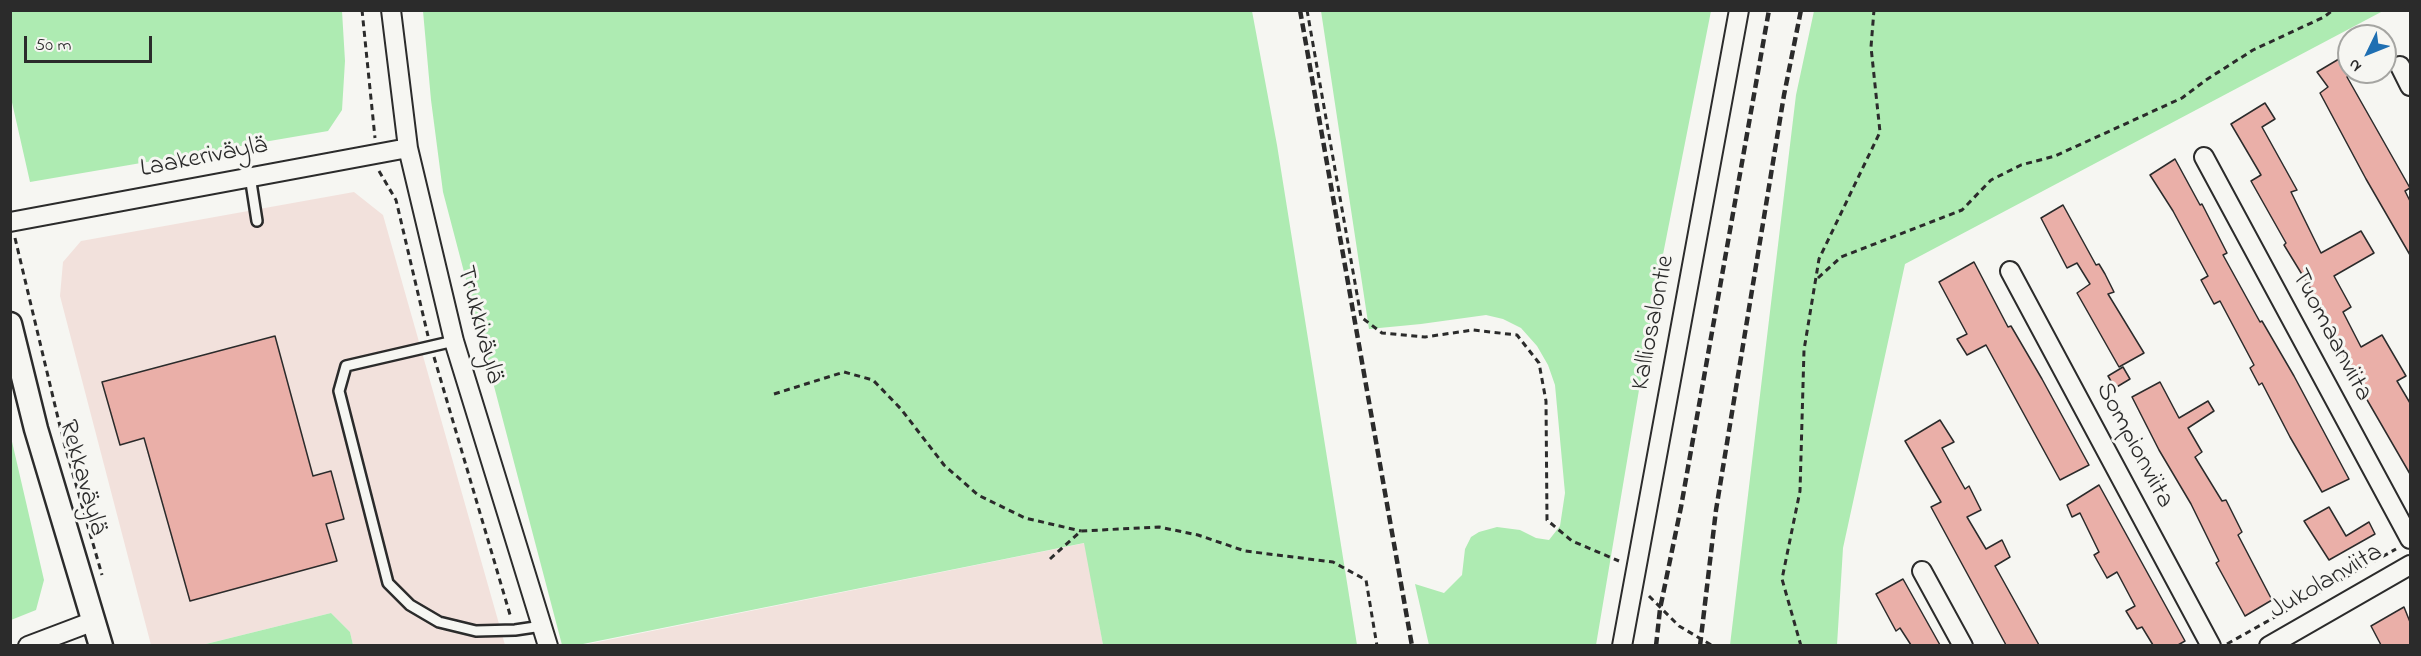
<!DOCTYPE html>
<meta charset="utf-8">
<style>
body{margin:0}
#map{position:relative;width:2421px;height:656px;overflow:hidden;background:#f6f6f2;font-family:"Indie Flower",sans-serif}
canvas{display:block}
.frame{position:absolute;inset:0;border:12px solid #2b2b2b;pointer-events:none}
.north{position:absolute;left:2337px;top:24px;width:60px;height:60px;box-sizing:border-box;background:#f6f6f2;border:2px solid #a5a5a2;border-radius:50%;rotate:227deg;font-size:16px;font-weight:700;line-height:24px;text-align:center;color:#2b2b2b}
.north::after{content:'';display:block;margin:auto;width:21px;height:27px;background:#1f6fb2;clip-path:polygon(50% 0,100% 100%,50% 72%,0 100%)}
.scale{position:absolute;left:24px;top:36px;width:128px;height:27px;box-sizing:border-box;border:3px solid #2b2b2b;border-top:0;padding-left:8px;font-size:18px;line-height:21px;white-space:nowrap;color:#2b2b2b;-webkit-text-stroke:4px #f6f6f2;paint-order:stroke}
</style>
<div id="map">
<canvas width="2421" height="656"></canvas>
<div class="frame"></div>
<div class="north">N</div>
<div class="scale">50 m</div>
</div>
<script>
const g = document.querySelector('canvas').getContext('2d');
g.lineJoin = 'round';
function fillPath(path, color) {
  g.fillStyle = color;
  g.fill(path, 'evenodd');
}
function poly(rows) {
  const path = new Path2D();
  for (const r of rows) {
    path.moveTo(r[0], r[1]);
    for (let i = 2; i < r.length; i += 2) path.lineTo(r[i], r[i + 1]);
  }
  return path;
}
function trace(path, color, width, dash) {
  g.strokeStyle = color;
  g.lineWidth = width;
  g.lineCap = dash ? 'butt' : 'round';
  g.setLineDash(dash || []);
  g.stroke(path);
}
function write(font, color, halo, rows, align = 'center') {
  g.font = font + ' "Indie Flower",sans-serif';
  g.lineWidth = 6;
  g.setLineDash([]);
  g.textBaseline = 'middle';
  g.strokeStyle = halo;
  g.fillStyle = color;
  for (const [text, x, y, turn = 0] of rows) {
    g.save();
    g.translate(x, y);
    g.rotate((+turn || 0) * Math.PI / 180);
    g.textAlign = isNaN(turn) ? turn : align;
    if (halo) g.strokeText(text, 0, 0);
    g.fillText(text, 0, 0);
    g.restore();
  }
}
const built = poly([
 [354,192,383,215,505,645,353,645,350,632,331,613,202,645,151,645,60,296,63,262,81,241],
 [1085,543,1103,645,578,646]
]);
const green = poly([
 [10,11,342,11,345,61,342,110,328,131,30,182,11,98],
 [423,11,1252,11,1277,145,1357,645,1103,645,1084,543,578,645,562,645,443,192,431,100],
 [1321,11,1711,11,1655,295,1596,645,1429,645,1415,584,1444,593,1462,575,1465,549,1471,537,1479,532,1497,527,1520,530,1536,538,1549,540,1560,526,1565,493,1555,385,1548,365,1537,346,1521,328,1503,319,1486,315,1421,324,1369,329],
 [1814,11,2383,11,1905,264,1843,548,1837,645,1730,645,1796,95],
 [10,433,44,580,36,610,11,620],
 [331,613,350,632,353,645,202,645]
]);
const building = poly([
 [2349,53,2349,75,2347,77,2410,188,2405,191,2410,201,2410,255,2366,179,2320,93,2328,87,2317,72,2349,53],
 [2265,103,2275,119,2262,127,2297,190,2291,192,2321,253,2361,231,2374,253,2334,276,2351,307,2343,312,2361,347,2382,335,2406,376,2397,381,2410,403,2410,474,2366,398,2344,356,2346,355,2314,300,2317,299,2284,245,2286,243,2251,181,2261,175,2231,124,2265,103],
 [2175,159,2200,205,2202,204,2227,253,2223,255,2260,322,2262,321,2294,376,2349,479,2322,492,2290,437,2262,383,2259,385,2250,368,2254,365,2220,301,2214,304,2201,280,2208,276,2173,211,2150,175,2175,159],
 [2063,205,2096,265,2099,264,2105,274,2114,292,2108,294,2144,353,2119,367,2077,293,2090,284,2077,263,2067,268,2041,218,2063,205],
 [1974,262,2008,327,2011,326,2042,379,2089,465,2060,480,1986,345,1967,355,1957,339,1967,334,1939,282,1974,262],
 [275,336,313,476,331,471,344,519,326,524,337,561,190,601,144,438,120,445,102,382,275,336],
 [2123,367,2130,379,2115,388,2108,376,2123,367],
 [2160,382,2179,418,2208,401,2214,411,2188,428,2202,452,2195,457,2222,501,2226,500,2242,532,2238,535,2272,600,2245,616,2216,563,2219,561,2191,504,2159,450,2132,397,2160,382],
 [1940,420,1954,442,1942,448,1965,489,1969,486,1981,510,1967,517,1986,549,2002,540,2010,557,1995,566,2039,645,2006,645,1931,507,1941,502,1905,441,1940,420],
 [2099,485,2185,641,2178,645,2153,645,2142,627,2137,629,2126,611,2135,606,2117,572,2107,578,2094,555,2099,552,2080,513,2072,517,2067,505,2099,485],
 [2329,507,2346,536,2369,522,2375,534,2329,560,2304,521,2329,507],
 [1903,579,1940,645,1911,645,1900,628,1896,631,1876,594,1903,579],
 [2404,607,2410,622,2410,645,2381,645,2371,626,2404,607]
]);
const path = poly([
 [362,10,375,138],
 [1307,10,1361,317,1382,333,1425,337,1473,330,1517,335,1539,363,1546,401,1547,520,1572,541,1619,561],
 [379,171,396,200,428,336],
 [15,238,63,439,102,575],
 [1818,278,1841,257,1962,210,1991,180,2021,165,2055,156,2182,98,2206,80,2253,50,2324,17,2333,10],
 [434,357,511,618],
 [774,394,844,372,873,380,901,409,944,465,978,495,1025,518,1081,531],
 [1050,559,1081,531,1159,527,1198,535,1245,551,1333,562,1366,580,1377,646],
 [1649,596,1679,626,1713,646],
 [2227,644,2396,549],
 [1801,646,1782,579,1800,491,1804,350,1819,259,1880,132,1871,47,1874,10]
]);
const service = poly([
 [250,176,257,221],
 [454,341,346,366,339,391,388,583,410,605,439,622,476,631,515,630,542,626]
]);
const minor = poly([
 [391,10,408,148,454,341,548,646],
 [2400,66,2410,86],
 [2204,157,2410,539],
 [10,222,408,148],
 [2010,271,2211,646],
 [1922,571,1963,646],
 [28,646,94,621],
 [1622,646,1739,10],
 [2269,646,2410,565]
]);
const tertiary = poly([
 [10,324,36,429,101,646]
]);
const rail = poly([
 [1300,10,1412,646],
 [1656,646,1660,609,1681,507,1769,10],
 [1700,646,1716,510,1784,95,1801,10]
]);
const streetNames = [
 ["Laakeriväylä",204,159,-11],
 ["Kalliosalontie",1655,323,-79],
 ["Trukkiväylä",478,325,75],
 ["Tuomaanviita",2330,336,62],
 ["Sompionviita",2133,446,62],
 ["Rekkaväylä",81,478,74],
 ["Jukolanviita",2327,583,-30]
];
fillPath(built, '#f2e1dc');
fillPath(green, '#aeebb2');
fillPath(building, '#eaafa8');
trace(building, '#2b2b2b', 1.5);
trace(service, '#2b2b2b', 14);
trace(minor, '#2b2b2b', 22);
trace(tertiary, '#2b2b2b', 27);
trace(path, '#2b2b2b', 3, [6, 4.5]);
trace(service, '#f6f6f2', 9);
trace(minor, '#f6f6f2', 18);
trace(tertiary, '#f6f6f2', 22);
trace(rail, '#2b2b2b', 4.5, [9, 4.5]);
write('26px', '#2b2b2b', '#f6f6f2', streetNames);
</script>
